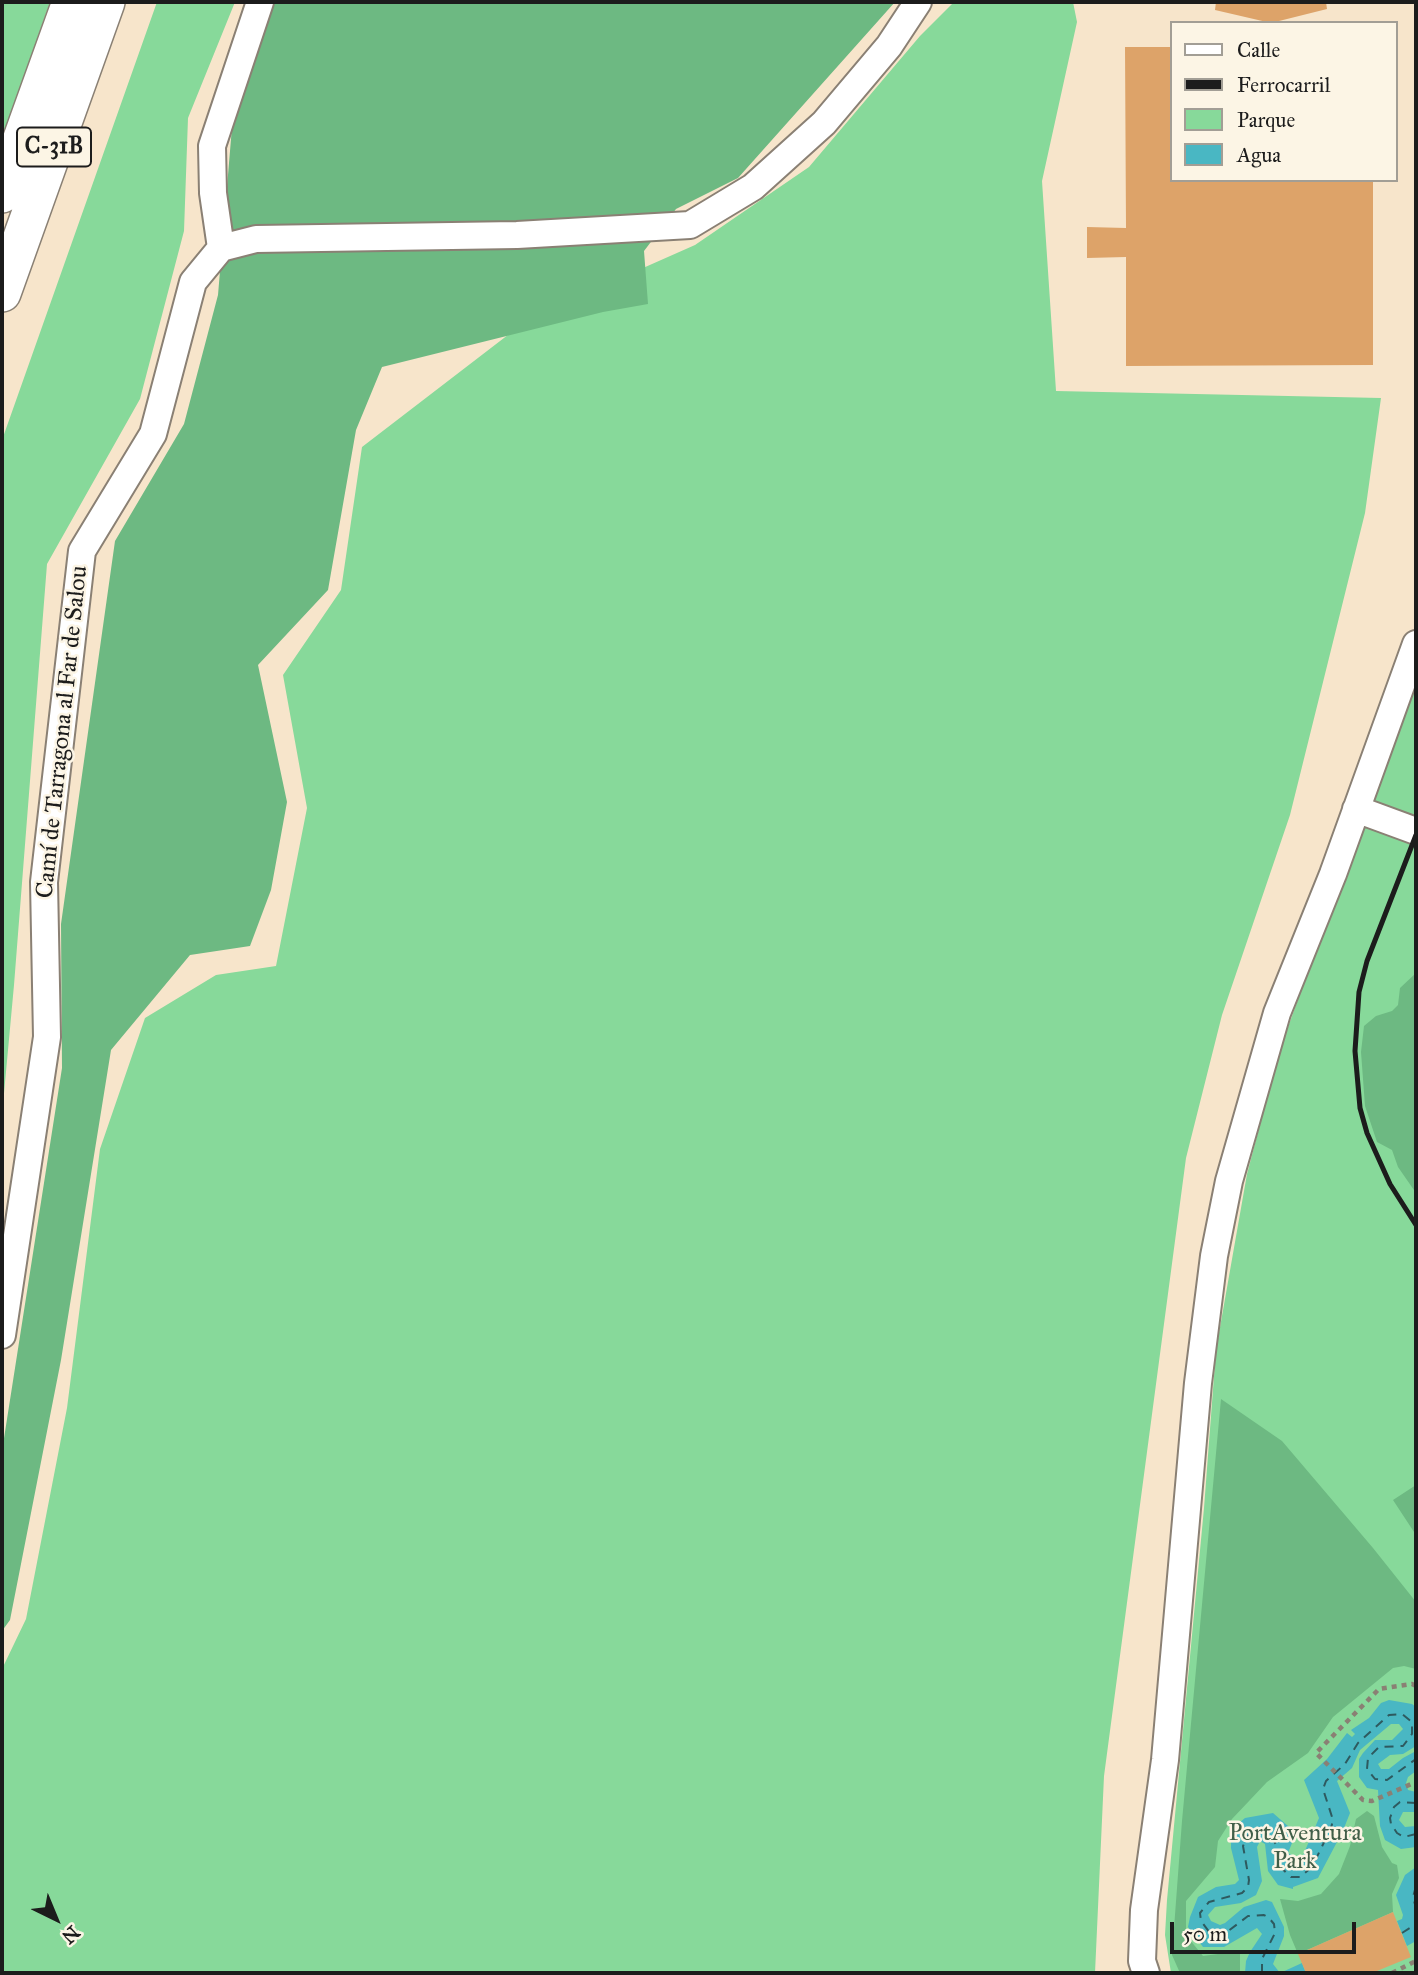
<!DOCTYPE html>
<meta charset="utf-8">
<style>
body{margin:0}
#map{position:relative;width:1418px;height:1975px;overflow:hidden;background:#f7e5cb;font-family:"IM FELL Great Primer",serif}
canvas{display:block}
.frame{position:absolute;inset:0;border:4px solid #1c1c1c;pointer-events:none}
.legend{position:absolute;left:1170px;top:21px;width:228px;height:161px;box-sizing:border-box;background:#fcf5e5;border:2px solid #a29e95;margin:0;padding:9px 12px;list-style:none;font-size:21px;color:#1c1c1c}
.legend li{display:flex;align-items:center;gap:14px;height:35px}
.legend b{width:35px;border:2px solid #a29e95}
.north{position:absolute;left:21px;top:1884px;width:70px;height:70px;-webkit-text-stroke:5px #fcf5e5;paint-order:stroke;rotate:137deg;font-size:19px;font-weight:700;line-height:28px;text-align:center;color:#1c1c1c}
.north::after{content:'';display:block;margin:auto;width:24px;height:32px;background:#1c1c1c;clip-path:polygon(50% 0,100% 100%,50% 72%,0 100%)}
.scale{position:absolute;left:1170px;top:1922px;width:186px;height:32px;box-sizing:border-box;border:4px solid #1c1c1c;border-top:0;padding-left:9px;font-size:21px;line-height:24px;white-space:nowrap;color:#1c1c1c;-webkit-text-stroke:5px #fcf5e5;paint-order:stroke}
</style>
<div id="map">
<canvas width="1418" height="1975"></canvas>
<div class="frame"></div>
<ul class="legend">
<li><b style="height:9px;background:#fff"></b>Calle</li>
<li><b style="height:9px;background:#1c1c1c"></b>Ferrocarril</li>
<li><b style="height:19px;background:#87d99a"></b>Parque</li>
<li><b style="height:19px;background:#49b7c3"></b>Agua</li>
</ul>
<div class="north">N</div>
<div class="scale">50 m</div>
</div>
<script>
const g = document.querySelector('canvas').getContext('2d');
g.lineJoin = 'round';
function fillPath(path, color) {
  g.fillStyle = color;
  g.fill(path, 'evenodd');
}
function poly(rows) {
  const path = new Path2D();
  for (const r of rows) {
    path.moveTo(r[0], r[1]);
    for (let i = 2; i < r.length; i += 2) path.lineTo(r[i], r[i + 1]);
  }
  return path;
}
function trace(path, color, width, dash) {
  g.strokeStyle = color;
  g.lineWidth = width;
  g.lineCap = dash ? 'butt' : 'round';
  g.setLineDash(dash || []);
  g.stroke(path);
}
function write(font, color, halo, rows, align = 'center') {
  g.font = font + ' "IM FELL Great Primer",serif';
  g.lineWidth = 5;
  g.setLineDash([]);
  g.textBaseline = 'middle';
  g.strokeStyle = halo;
  g.fillStyle = color;
  for (const [text, x, y, turn = 0] of rows) {
    g.save();
    g.translate(x, y);
    g.rotate((+turn || 0) * Math.PI / 180);
    g.textAlign = isNaN(turn) ? turn : align;
    if (halo) g.strokeText(text, 0, 0);
    g.fillText(text, 0, 0);
    g.restore();
  }
}
const green = poly([
 [2,2,50,2,2,139],
 [157,2,235,2,188,118,184,231,140,399,47,564,14,985,2,1115,2,440],
 [954,2,1073,2,1077,22,1042,181,1056,391,1381,398,1365,513,1290,815,1222,1015,1186,1158,1104,1776,1095,1973,2,1973,2,1669,26,1619,67,1408,100,1149,145,1018,216,975,276,966,307,808,283,675,341,590,362,447,530,318,695,245,809,167,920,36],
 [1416,675,1416,1973,1171,1973,1165,1935,1167,1900,1204,1508,1216,1350,1247,1174,1280,1049]
]);
const forest = poly([
 [274,2,895,2,738,178,676,209,644,251,648,304,603,312,382,367,356,430,328,590,258,665,287,802,271,890,250,946,190,955,111,1050,61,1360,10,1620,2,1631,2,1451,62,1068,61,924,115,541,184,424,218,295,232,127],
 [1416,973,1416,1193,1398,1167,1392,1150,1377,1142,1365,1106,1361,1052,1364,1026,1376,1016,1392,1011,1398,1005,1400,988],
 [1221,1399,1282,1441,1373,1548,1416,1602,1416,1669,1404,1666,1393,1668,1333,1717,1308,1753,1267,1782,1232,1819,1218,1841,1215,1867,1186,1901,1186,1935,1203,1956,1240,1951,1240,1973,1180,1973,1172,1955,1182,1821],
 [1416,1485,1416,1535,1393,1500],
 [1367,1811,1374,1816,1382,1847,1392,1863,1397,1865,1399,1878,1392,1894,1393,1912,1298,1954,1290,1935,1280,1899,1298,1901,1321,1894,1339,1874,1350,1846,1356,1819]
]);
const water = poly([
 [1389,1700,1412,1704,1416,1707,1416,1746,1403,1754,1390,1755,1378,1764,1381,1769,1389,1769,1403,1758,1416,1751,1416,1771,1408,1777,1406,1783,1408,1790,1416,1792,1416,1812,1403,1812,1399,1820,1405,1827,1416,1826,1416,1847,1401,1849,1385,1840,1380,1826,1378,1790,1367,1788,1359,1777,1359,1759,1363,1753,1375,1740,1392,1740,1403,1729,1399,1724,1391,1724,1360,1750,1352,1768,1337,1781,1350,1813,1344,1828,1340,1827,1334,1840,1337,1842,1318,1878,1293,1887,1293,1889,1278,1885,1268,1871,1265,1844,1260,1841,1257,1847,1262,1881,1256,1895,1241,1903,1215,1907,1208,1915,1211,1921,1220,1925,1225,1923,1244,1907,1266,1900,1272,1902,1284,1927,1284,1936,1273,1964,1280,1973,1302,1963,1306,1973,1245,1973,1246,1961,1250,1952,1262,1934,1257,1928,1224,1947,1203,1947,1188,1927,1190,1917,1198,1897,1216,1887,1235,1884,1239,1880,1231,1848,1231,1838,1239,1823,1245,1818,1273,1813,1296,1833,1288,1853,1301,1860,1319,1818,1304,1780,1327,1759,1347,1733,1352,1737,1355,1734,1351,1730,1369,1718,1381,1703],
 [1416,1867,1416,1941,1407,1946,1397,1921,1402,1919,1403,1915,1396,1895,1405,1875]
]);
const ferry = poly([
 [1416,1803,1400,1802,1394,1807,1390,1818,1391,1824,1397,1833,1404,1837,1416,1834],
 [1416,1886,1413,1897,1416,1908],
 [1402,1933,1416,1924],
 [1262,1973,1262,1959,1275,1933,1274,1924,1269,1918,1264,1915,1248,1916,1227,1932,1218,1935,1210,1933,1201,1921,1200,1913,1209,1902,1242,1893,1248,1887,1249,1880,1243,1846,1250,1832,1258,1829,1270,1832,1277,1847,1278,1865,1291,1877,1300,1877,1312,1867,1331,1828,1333,1820,1323,1789,1326,1781,1345,1764,1358,1743,1389,1715,1402,1714,1412,1722,1412,1734,1403,1746,1379,1747,1368,1758,1367,1769,1375,1779,1387,1780,1416,1759]
]);
const building = poly([
 [1216,2,1326,2,1327,9,1271,23,1215,10],
 [1125,47,1171,47,1171,180,1373,180,1373,365,1126,366,1126,257,1087,258,1087,227,1126,228],
 [1393,1912,1411,1957,1372,1973,1306,1973,1298,1954]
]);
const path = poly([
 [1416,1686,1412,1684,1379,1689,1316,1753,1363,1800,1372,1801,1416,1782],
 [1392,1973,1416,1961]
]);
const minor = poly([
 [221,248,256,239,517,235,690,225,753,187,824,123,889,46,918,2],
 [1356,809,1416,831],
 [2,1335,47,1037,44,882,82,551,153,434,193,282,221,248,213,193,212,146,260,2],
 [1146,1973,1142,1961,1144,1910,1165,1760,1198,1383,1214,1256,1229,1181,1277,1013,1333,874,1416,644]
]);
const highway = poly([
 [2,194,71,2],
 [2,293,106,2]
]);
const rail = poly([
 [1416,835,1367,961,1359,992,1355,1051,1360,1108,1367,1133,1390,1184,1416,1225]
]);
const shields = [
 [54,147,74]
];
const shieldNames = [
 ["C-31B",54,147]
];
const streetNames = [
 ["Camí de Tarragona al Far de Salou",63,732,-84]
];
const parkNames = [
 ["PortAventura",1295,1834],
 ["Park",1295,1862]
];
fillPath(green, '#87d99a');
fillPath(forest, '#6db982');
fillPath(water, '#49b7c3');
trace(ferry, '#2e5a5f', 2, [9, 7]);
fillPath(building, '#dda369');
trace(minor, '#8a8074', 30);
trace(highway, '#8a8074', 40);
trace(path, '#8a8074', 4.5, [5, 5]);
trace(minor, '#fff', 26);
trace(highway, '#fff', 37);
trace(rail, '#1c1c1c', 5);
for (const [x, y, w] of shields) {
  const box = new Path2D();
  box.roundRect(x - w / 2, y - 19.5, w, 39, 5);
  g.fillStyle = '#fcf5e5';
  g.fill(box);
  trace(box, '#1c1c1c', 2);
}
write('bold 23px', '#1c1c1c', null, shieldNames);
write('24px', '#1c1c1c', '#fcf5e5', streetNames);
write('24px', '#415e48', '#fcf5e5', parkNames);
</script>
